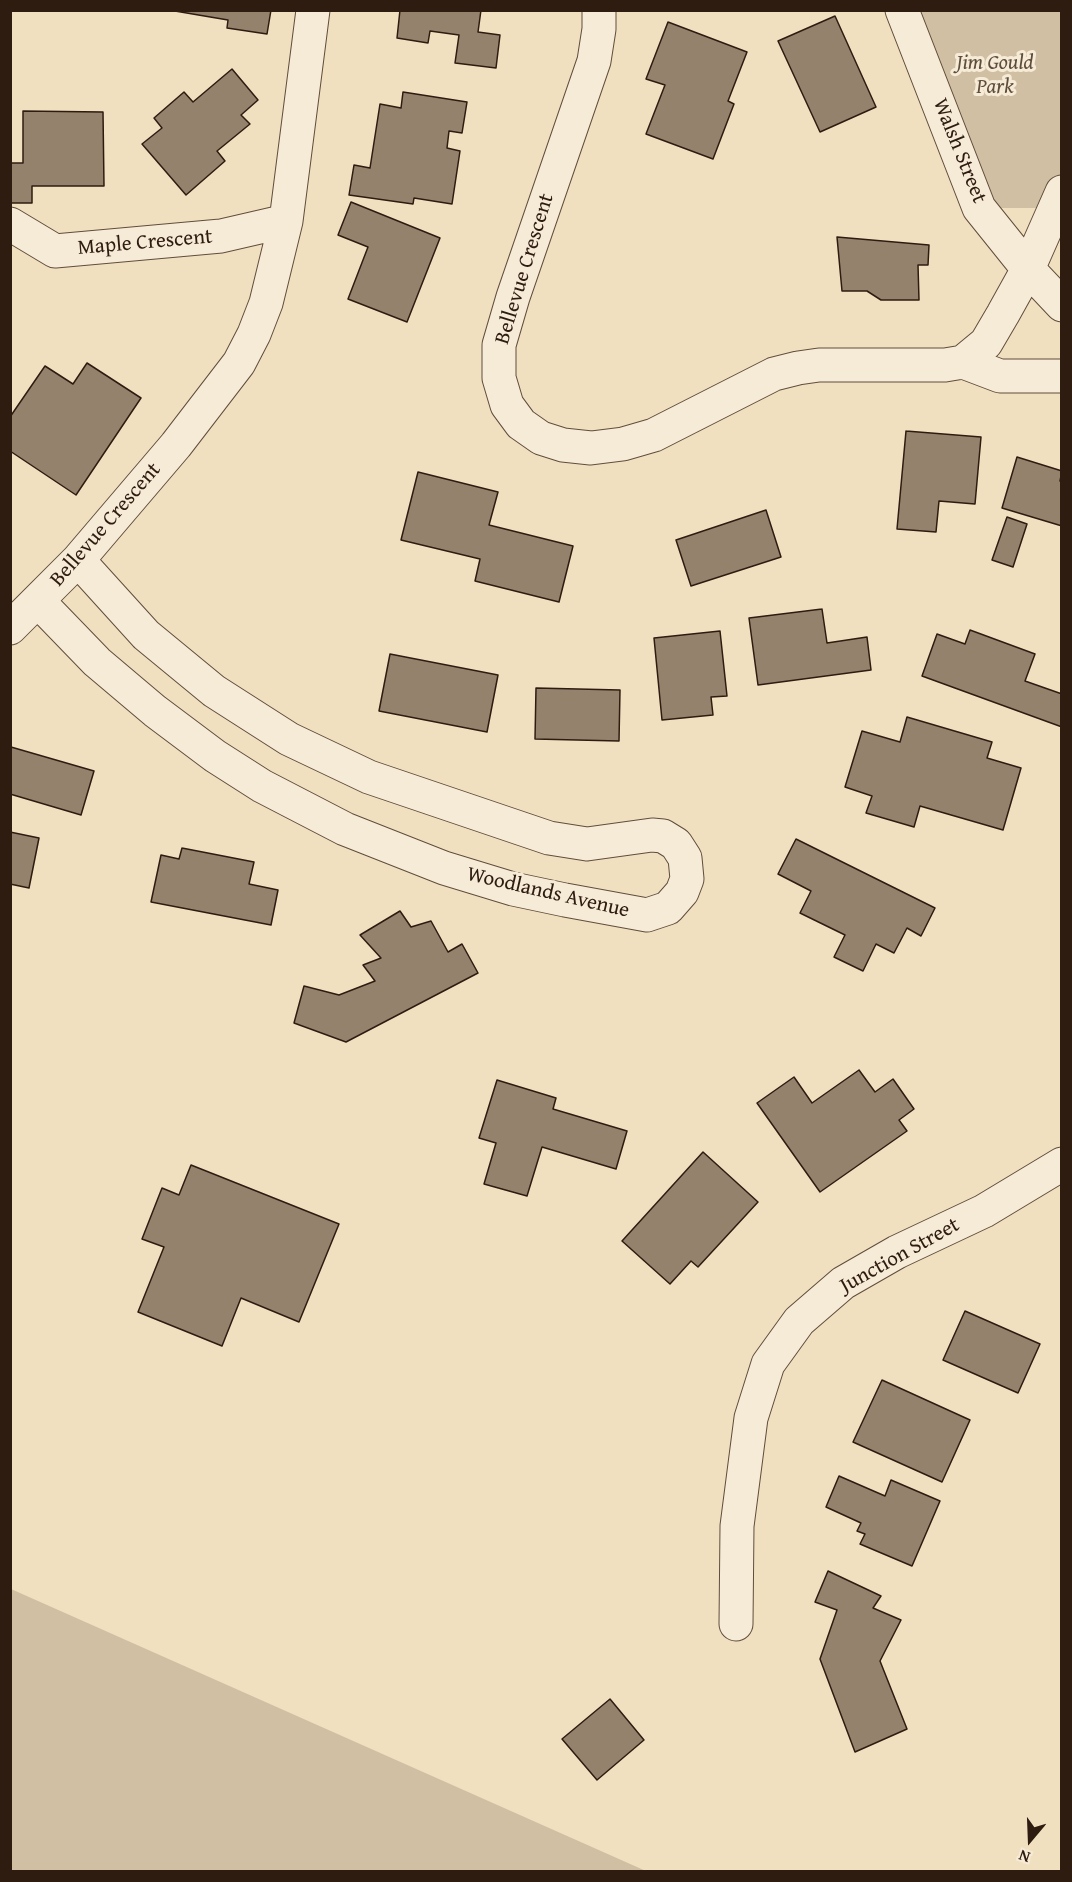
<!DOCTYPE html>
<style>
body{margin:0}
#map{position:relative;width:1072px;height:1882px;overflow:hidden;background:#f1e0c0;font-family:"Gentium Book Plus",serif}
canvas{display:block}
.frame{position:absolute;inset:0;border:12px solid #2f1c11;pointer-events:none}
.north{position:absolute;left:1000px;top:1810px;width:60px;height:60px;-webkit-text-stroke:4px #f6ebd6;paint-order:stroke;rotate:199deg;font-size:16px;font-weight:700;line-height:24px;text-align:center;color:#2f1c11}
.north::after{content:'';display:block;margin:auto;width:21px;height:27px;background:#2f1c11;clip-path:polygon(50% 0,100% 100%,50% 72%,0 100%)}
</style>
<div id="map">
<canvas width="1072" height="1882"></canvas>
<div class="frame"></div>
<div class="north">N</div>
</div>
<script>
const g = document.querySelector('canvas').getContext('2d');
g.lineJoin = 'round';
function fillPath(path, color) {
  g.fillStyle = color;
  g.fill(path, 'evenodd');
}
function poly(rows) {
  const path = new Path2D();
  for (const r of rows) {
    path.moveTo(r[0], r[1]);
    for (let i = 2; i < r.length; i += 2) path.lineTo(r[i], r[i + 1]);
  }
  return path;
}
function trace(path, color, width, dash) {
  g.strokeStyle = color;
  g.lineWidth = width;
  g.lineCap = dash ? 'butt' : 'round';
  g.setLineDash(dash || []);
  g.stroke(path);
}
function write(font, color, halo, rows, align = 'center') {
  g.font = font + ' "Gentium Book Plus",serif';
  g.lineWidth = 6;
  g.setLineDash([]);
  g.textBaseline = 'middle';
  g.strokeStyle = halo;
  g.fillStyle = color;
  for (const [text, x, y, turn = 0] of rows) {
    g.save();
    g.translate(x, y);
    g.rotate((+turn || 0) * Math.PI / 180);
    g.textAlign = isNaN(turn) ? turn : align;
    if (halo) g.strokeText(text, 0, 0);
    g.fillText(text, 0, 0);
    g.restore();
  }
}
const green = poly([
 [896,11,1061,11,1062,192,1054,208,979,208],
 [11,1589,646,1871,11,1871]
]);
const building = poly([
 [169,10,271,10,267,34,227,28,228,20,169,10],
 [400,10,481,10,478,32,500,35,496,68,455,63,459,35,430,31,428,43,397,38,400,10],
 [835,16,876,107,820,132,778,41,835,16],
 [668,22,747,52,728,101,734,104,713,159,646,134,665,85,646,79,668,22],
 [232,69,258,100,241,115,250,124,217,151,225,161,186,195,142,144,162,128,154,118,184,92,193,102,232,69],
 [403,92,467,102,462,133,449,131,447,148,460,151,452,204,414,198,413,204,349,195,354,165,370,168,380,104,401,108,403,92],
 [23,111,103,112,104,186,32,186,32,203,10,203,10,163,23,163,23,111],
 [351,202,440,238,407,322,348,299,368,247,338,235,351,202],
 [837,237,929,245,928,265,918,265,919,300,881,300,867,291,842,291,837,237],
 [87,363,141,398,76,495,10,451,10,417,45,366,73,384,87,363],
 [906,431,981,437,975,504,939,501,936,532,897,529,906,431],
 [1017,457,1062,471,1060,481,1062,482,1062,526,1002,508,1017,457],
 [418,472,498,492,489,525,573,546,559,602,475,581,480,559,401,540,418,472],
 [766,510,781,557,691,586,676,540,766,510],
 [1007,517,1027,524,1013,567,992,560,1007,517],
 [822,609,827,643,867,637,871,670,758,685,749,618,822,609],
 [970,630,1035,654,1025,681,1062,694,1062,727,922,676,937,634,965,644,970,630],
 [720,631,727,696,711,697,713,715,662,720,654,638,720,631],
 [390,654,498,675,487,732,379,711,390,654],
 [536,688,620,690,619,741,535,739,536,688],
 [907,717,992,742,987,758,1021,768,1003,830,920,806,914,827,866,813,872,796,845,787,862,731,900,742,907,717],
 [11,747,94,771,81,815,10,794,11,747],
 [10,832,39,838,29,888,10,884,10,832],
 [796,839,935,908,921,936,907,928,894,953,876,944,863,971,834,957,845,935,800,913,811,891,778,874,796,839],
 [182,848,254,862,249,884,278,890,271,925,151,902,161,855,179,859,182,848],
 [400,911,411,927,431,921,448,952,462,944,478,973,346,1042,294,1023,304,986,339,995,375,981,363,965,381,958,360,935,400,911],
 [859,1070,875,1092,893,1079,914,1109,899,1120,907,1131,820,1192,757,1103,794,1077,812,1103,859,1070],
 [497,1080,556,1098,553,1109,627,1131,616,1169,542,1147,527,1196,484,1184,496,1143,479,1138,497,1080],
 [703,1152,758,1202,698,1267,691,1261,670,1284,622,1241,703,1152],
 [191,1165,339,1224,299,1322,241,1298,222,1346,138,1312,164,1247,142,1239,162,1188,179,1195,191,1165],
 [965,1311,1040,1344,1018,1393,943,1360,965,1311],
 [882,1380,970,1420,942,1482,853,1442,882,1380],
 [839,1476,885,1496,891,1480,940,1501,912,1566,860,1544,865,1534,857,1531,861,1523,826,1507,839,1476],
 [828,1571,881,1596,873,1608,901,1620,880,1661,907,1729,855,1752,820,1659,837,1610,815,1602,828,1571],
 [610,1699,644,1740,597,1780,562,1739,610,1699]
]);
const minor = poly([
 [599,10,599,29,594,61,513,297,499,345,499,378,507,405,521,424,541,438,563,445,591,448,623,444,654,435,774,374,798,368,819,365,945,365,963,362,986,343,1003,314,1028,269,1062,192],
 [902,10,979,208,1028,269,1062,305],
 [10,224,55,251,221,236,286,221],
 [963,362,1000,376,1062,376],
 [38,601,97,662,155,711,215,756,262,786,345,829,444,868,513,889,565,900,647,915,668,908,682,892,687,879,685,858,676,844,663,836,652,835,587,844,549,838,369,777,289,739,214,691,146,635,78,560],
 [10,628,78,560,176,445,239,363,254,334,266,303,286,221,313,10],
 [736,1624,737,1526,751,1418,768,1364,799,1321,843,1283,897,1252,984,1211,1062,1164]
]);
const parkNames = [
 ["Jim Gould",995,64],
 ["Park",995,88]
];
const streetNames = [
 ["Walsh Street",959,151,68],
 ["Maple Crescent",145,243,-5],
 ["Bellevue Crescent",525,269,-73],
 ["Bellevue Crescent",106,525,-49],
 ["Woodlands Avenue",548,893,13],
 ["Junction Street",900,1256,-29]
];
fillPath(green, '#d0bfa2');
fillPath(building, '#94826c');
trace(building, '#2f1c11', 1.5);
trace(minor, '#604d3d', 35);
trace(minor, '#f6ebd6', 33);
write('italic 21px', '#5f4d3c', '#f6ebd6', parkNames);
write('21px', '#2f1c11', '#f6ebd6', streetNames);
</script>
